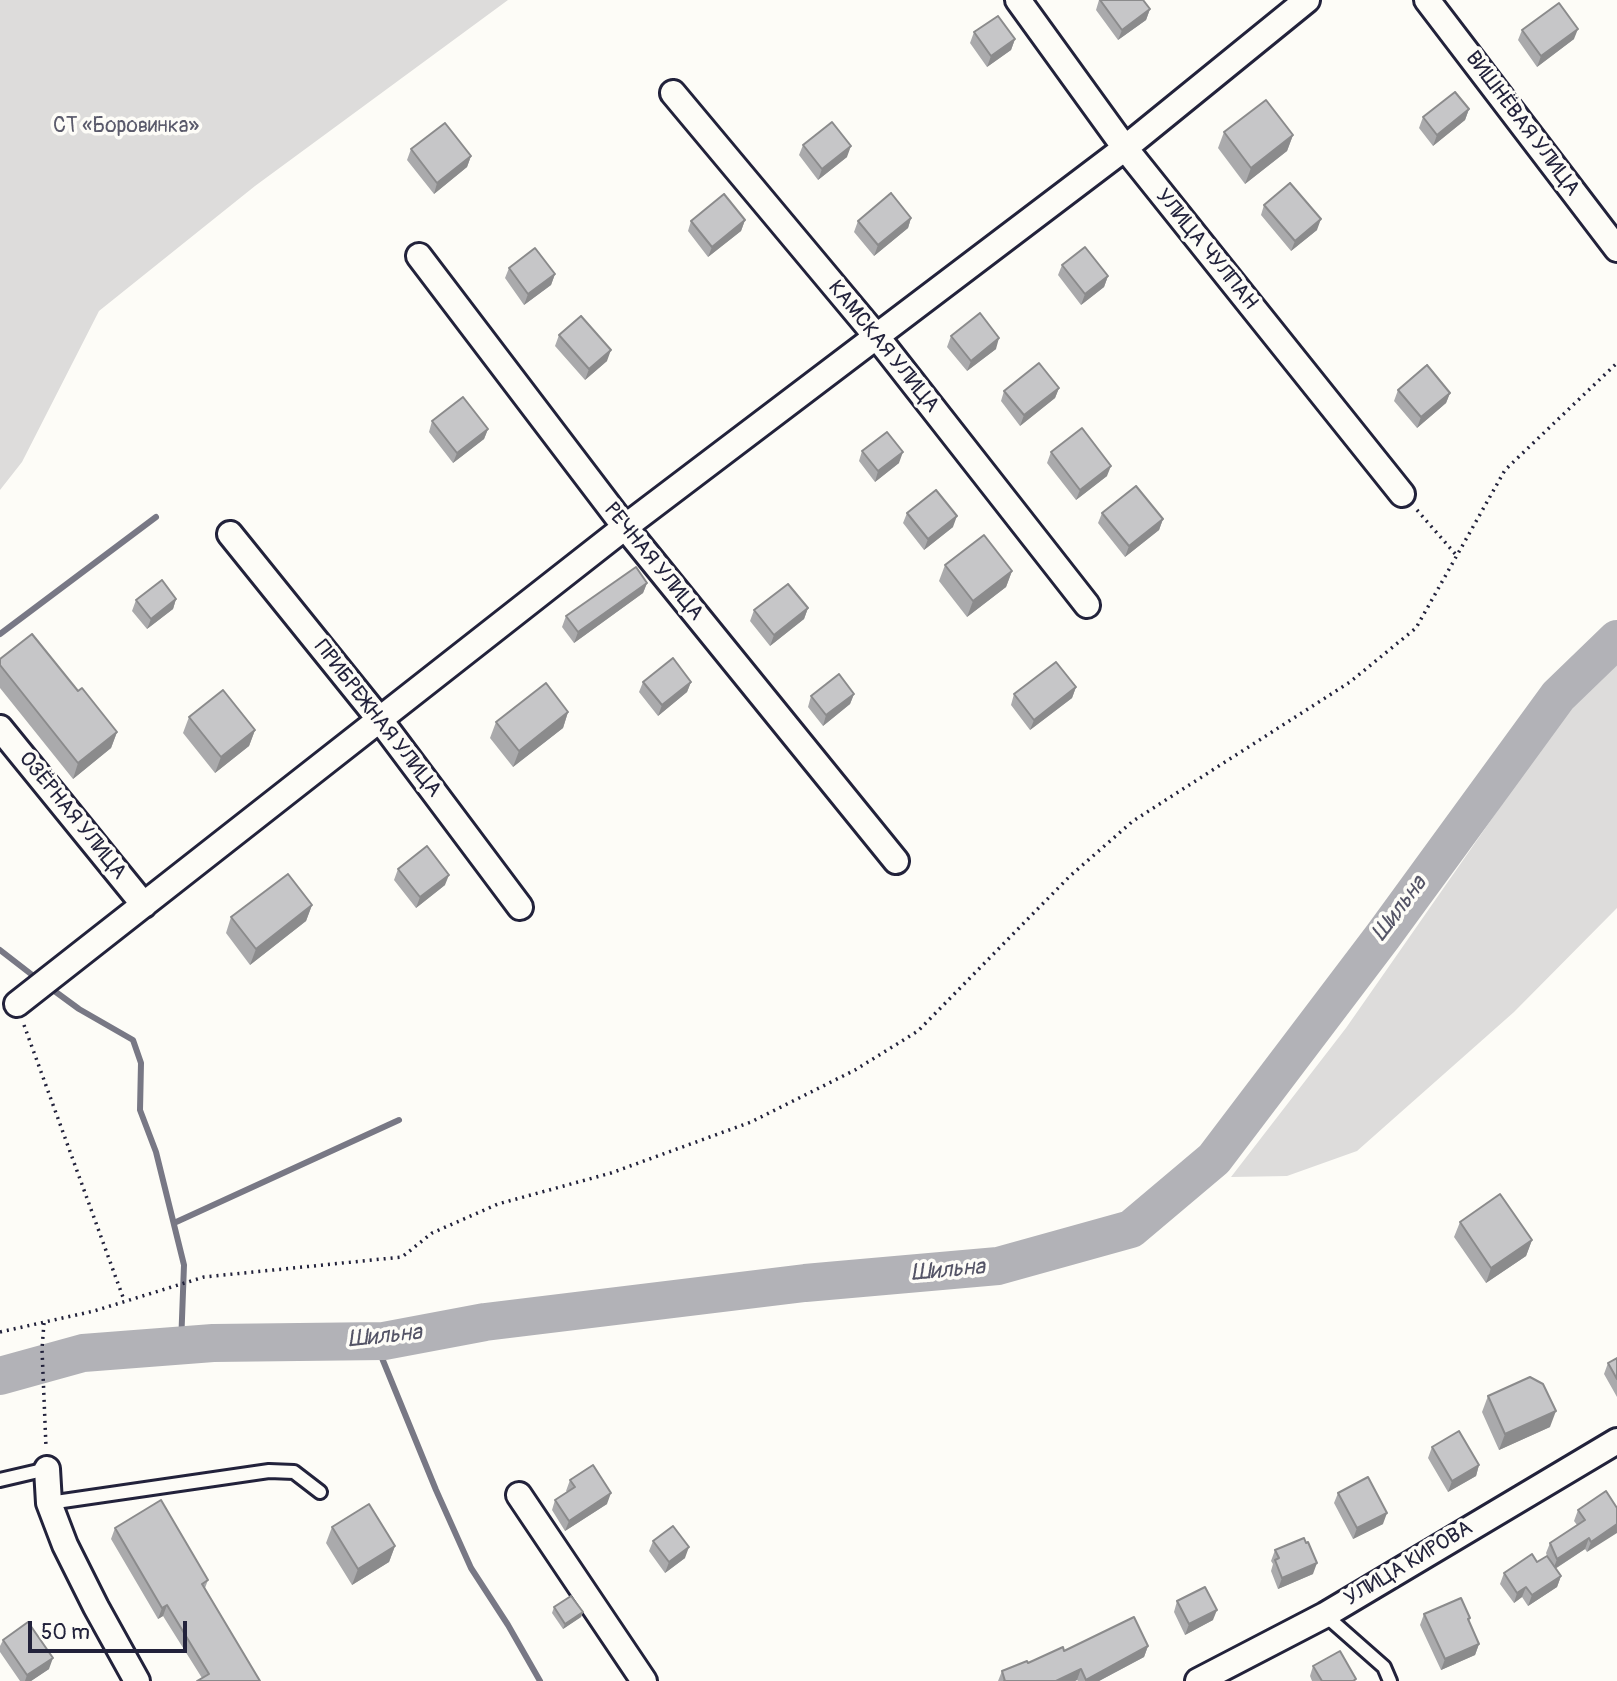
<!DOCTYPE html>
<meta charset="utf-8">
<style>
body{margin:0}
#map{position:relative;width:1617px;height:1681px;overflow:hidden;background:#fdfcf7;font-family:Pangolin,sans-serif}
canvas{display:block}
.scale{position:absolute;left:28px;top:1621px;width:159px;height:32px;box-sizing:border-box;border:4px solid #22223b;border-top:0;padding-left:9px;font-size:21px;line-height:24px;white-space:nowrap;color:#22223b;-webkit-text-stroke:5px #fdfcf7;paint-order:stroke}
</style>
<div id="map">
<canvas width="1617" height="1681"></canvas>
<div class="scale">50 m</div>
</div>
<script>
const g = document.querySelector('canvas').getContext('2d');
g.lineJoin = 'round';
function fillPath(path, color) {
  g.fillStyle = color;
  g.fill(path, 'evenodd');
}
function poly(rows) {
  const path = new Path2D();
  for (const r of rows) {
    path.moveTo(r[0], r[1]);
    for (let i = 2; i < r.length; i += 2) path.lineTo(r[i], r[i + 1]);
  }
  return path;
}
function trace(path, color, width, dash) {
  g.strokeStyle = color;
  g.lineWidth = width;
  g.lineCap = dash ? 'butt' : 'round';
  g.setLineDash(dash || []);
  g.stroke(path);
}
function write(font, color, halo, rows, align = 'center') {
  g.font = font + ' Pangolin,sans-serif';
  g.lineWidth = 7;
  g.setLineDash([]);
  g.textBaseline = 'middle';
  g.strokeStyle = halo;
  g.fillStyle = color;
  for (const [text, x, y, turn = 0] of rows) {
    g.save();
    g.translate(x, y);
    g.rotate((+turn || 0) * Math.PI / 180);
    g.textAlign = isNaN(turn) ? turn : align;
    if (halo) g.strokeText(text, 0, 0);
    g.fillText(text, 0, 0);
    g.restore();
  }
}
const green = poly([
 [0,0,508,0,255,186,99,311,22,462,0,490],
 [1617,657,1617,908,1514,1012,1357,1151,1287,1176,1231,1177,1346,1028,1574,701]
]);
const stream = poly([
 [0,634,156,517],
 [0,950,40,981],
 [49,987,79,1009,133,1040,141,1063,140,1110,156,1152,184,1265,181,1345],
 [174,1223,399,1120],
 [375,1341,436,1490,471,1568,508,1625,540,1681]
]);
const river = poly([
 [0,1376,83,1353,213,1343,384,1341,485,1322,805,1283,998,1266,1131,1229,1214,1159,1383,936,1558,696,1617,639]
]);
const path = poly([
 [1417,510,1457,556],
 [24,1025,124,1300],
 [44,1323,42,1349,46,1447],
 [0,1332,94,1311,204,1277,402,1257,432,1233,498,1204,611,1173,751,1122,855,1070,918,1031,1070,876,1133,821,1350,682,1416,628,1505,470,1617,363]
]);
const service = poly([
 [0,1480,47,1469],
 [49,1503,269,1471,294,1472,320,1492],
 [1325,1615,1384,1667,1390,1681]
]);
const minor = poly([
 [1018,0,1125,148,1402,494],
 [1427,0,1617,249],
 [673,93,877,337,1087,605],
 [419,256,625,527,896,861],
 [230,534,380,720,520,907],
 [0,728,144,905],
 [17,1004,625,527,1125,148,1307,0],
 [47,1469,49,1503,65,1545,96,1607,137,1681],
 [519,1495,644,1681],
 [1198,1681,1325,1615,1617,1441]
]);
const wall = poly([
 [1099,0,1143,0,1150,9,1146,20,1118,40,1096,10],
 [1522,30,1574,39,1537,67,1518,40],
 [974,32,1015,39,1011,50,987,67,970,43],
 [1469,109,1465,120,1433,146,1419,128,1423,117],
 [1224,132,1293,135,1287,151,1245,184,1218,148],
 [803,145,847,157,818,180,799,155],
 [411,149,471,156,467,167,434,194,407,160],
 [1264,205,1317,230,1291,251,1261,215],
 [911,218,908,228,874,256,854,232,858,221],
 [745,220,741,231,708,257,688,231,691,221],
 [1062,265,1108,276,1104,287,1081,305,1058,275],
 [509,268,555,274,551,285,524,305,505,278],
 [559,335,607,361,585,380,555,346],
 [951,336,996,349,967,371,947,347],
 [1059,388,1055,398,1020,426,1001,401,1004,391],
 [1398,390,1450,393,1446,403,1417,428,1394,401],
 [432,421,488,429,484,439,453,463,429,432],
 [862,451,899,463,875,482,859,461],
 [1051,452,1107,476,1076,500,1047,463],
 [907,513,953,527,924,550,903,523],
 [1102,513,1163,519,1159,530,1125,557,1098,523],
 [945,565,1012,571,1006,587,967,617,939,581],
 [647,583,643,593,574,643,562,627,566,616],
 [176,599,173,609,147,629,132,611,136,600],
 [808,608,804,619,770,646,750,621,754,610],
 [0,659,78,691,117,732,111,748,73,779,0,688],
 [643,682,691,682,687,692,658,716,639,692],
 [1076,687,1072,698,1030,730,1011,705,1014,694],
 [854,694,850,704,823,726,808,707,811,696],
 [568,712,563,728,513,767,490,738,496,722],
 [189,717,255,730,249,746,215,773,183,733],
 [398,869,445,885,416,908,394,880],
 [312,905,306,921,250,965,226,933,231,917],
 [1460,1222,1532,1240,1526,1256,1486,1283,1454,1237],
 [1617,1358,1617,1397,1604,1374,1608,1363],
 [1488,1396,1550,1427,1499,1450,1482,1412],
 [1432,1447,1479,1465,1476,1476,1448,1492,1428,1458],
 [570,1480,607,1504,565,1531,552,1510,555,1500,567,1492,566,1491],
 [1338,1493,1383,1524,1353,1539,1334,1503],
 [1617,1508,1587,1552,1585,1549,1555,1569,1561,1576,1557,1587,1528,1606,1522,1597,1514,1603,1500,1584,1504,1573,1537,1562,1547,1556,1546,1553,1550,1543,1577,1525,1574,1521,1578,1510],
 [332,1527,395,1546,389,1562,352,1585,326,1543],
 [115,1528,208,1580,205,1588,260,1681,202,1678,163,1616,158,1619,111,1539],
 [653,1541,685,1558,665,1573,649,1551],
 [1275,1550,1313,1574,1278,1589,1271,1571,1273,1564,1271,1561],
 [1177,1601,1213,1620,1185,1635,1174,1612],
 [554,1607,583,1612,581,1617,563,1629,552,1613],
 [1424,1614,1470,1618,1469,1621,1479,1644,1475,1655,1441,1670,1420,1625],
 [3,1640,49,1669,31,1681,20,1681,0,1652,0,1646],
 [1148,1646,1144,1657,1099,1681,1078,1681,1077,1680,1075,1681,998,1681,1002,1671,1028,1663,1064,1651],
 [1313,1666,1356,1681,1312,1681,1310,1676]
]);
const shadedWall = poly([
 [1150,9,1146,20,1118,40,1122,30],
 [1578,29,1574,39,1537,67,1541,56],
 [1015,39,1011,50,987,67,991,56],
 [1469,109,1465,120,1433,146,1437,135],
 [1293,135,1287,151,1245,184,1251,168],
 [851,146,847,157,818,180,822,169],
 [471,156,467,167,434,194,437,183],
 [911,218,908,228,874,256,878,245],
 [1321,219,1317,230,1291,251,1295,241],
 [745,220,741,231,708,257,712,247],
 [555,274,551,285,524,305,528,294],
 [1108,276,1104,287,1081,305,1085,294],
 [999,338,996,349,967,371,971,361],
 [611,350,607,361,585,380,589,369],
 [1059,388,1055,398,1020,426,1024,415],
 [1450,393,1446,403,1417,428,1421,417],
 [488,429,484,439,453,463,457,453],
 [903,452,899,463,875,482,878,471],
 [1111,466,1107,476,1076,500,1080,490],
 [957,516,953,527,924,550,928,539],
 [1163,519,1159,530,1125,557,1129,546],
 [1012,571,1006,587,967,617,973,601],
 [647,583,643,593,574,643,578,632],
 [176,599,173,609,147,629,151,619],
 [808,608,804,619,770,646,774,635],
 [691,682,687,692,658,716,662,705],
 [1076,687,1072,698,1030,730,1034,720],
 [854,694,850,704,823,726,826,715],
 [568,712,563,728,513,767,519,751],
 [255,730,249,746,215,773,221,757],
 [117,732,111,748,73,779,78,763],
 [449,875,445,885,416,908,420,897],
 [312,905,306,921,250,965,256,949],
 [1532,1240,1526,1256,1486,1283,1491,1268],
 [1556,1411,1550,1427,1499,1450,1505,1434],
 [1479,1465,1476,1476,1448,1492,1452,1481],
 [611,1493,607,1504,565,1531,569,1521],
 [1387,1513,1383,1524,1353,1539,1357,1528],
 [1617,1524,1617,1533,1587,1552,1591,1542],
 [1589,1538,1585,1549,1553,1570,1557,1559],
 [395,1546,389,1562,352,1585,358,1569],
 [689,1547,685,1558,665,1573,669,1562],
 [1317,1563,1313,1574,1278,1589,1282,1578],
 [1561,1576,1557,1587,1528,1606,1532,1595],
 [1526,1587,1522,1597,1514,1603,1517,1593],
 [167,1605,163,1616,158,1619,162,1608],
 [1217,1610,1213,1620,1185,1635,1189,1624],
 [583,1612,581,1617,563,1629,565,1624],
 [1479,1644,1475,1655,1441,1670,1445,1659],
 [1148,1646,1144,1657,1099,1681,1085,1681,1086,1680],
 [53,1658,49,1669,31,1681,25,1681,27,1675],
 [1081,1669,1077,1680,1075,1681,1056,1681]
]);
const building = poly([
 [1100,0,1143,0,1150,9,1122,30,1100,0],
 [1559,3,1578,29,1541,56,1522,30,1559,3],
 [998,16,1015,39,991,56,974,32,998,16],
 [1455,92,1469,109,1437,135,1423,117,1455,92],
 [1266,100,1293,135,1251,168,1224,132,1266,100],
 [832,122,851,146,822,169,803,145,832,122],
 [445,123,471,156,437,183,411,149,445,123],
 [1290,183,1321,219,1295,241,1264,205,1290,183],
 [891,193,911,218,878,245,858,221,891,193],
 [724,194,745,220,712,247,691,221,724,194],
 [1085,247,1108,276,1085,294,1062,265,1085,247],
 [535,248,555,274,528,294,509,268,535,248],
 [980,313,999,338,971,361,951,336,980,313],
 [581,316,611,350,589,369,559,335,581,316],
 [1039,363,1059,388,1024,415,1004,391,1039,363],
 [1427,365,1450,393,1421,417,1398,390,1427,365],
 [463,397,488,429,457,453,432,421,463,397],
 [1082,428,1111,466,1080,490,1051,452,1082,428],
 [887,432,903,452,878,471,862,451,887,432],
 [1136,486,1163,519,1129,546,1102,513,1136,486],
 [936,490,957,516,928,539,907,513,936,490],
 [984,535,1012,571,973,601,945,565,984,535],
 [636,567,647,583,578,632,566,616,636,567],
 [162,580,176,599,151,619,136,600,162,580],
 [788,584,808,608,774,635,754,610,788,584],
 [32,634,78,691,82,688,117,732,78,763,0,665,0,659,32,634],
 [673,658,691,682,662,705,643,682,673,658],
 [1056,662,1076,687,1034,720,1014,694,1056,662],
 [839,674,854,694,826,715,811,696,839,674],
 [546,683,568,712,519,751,496,722,546,683],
 [223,690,255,730,221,757,189,717,223,690],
 [427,846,449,875,420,897,398,869,427,846],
 [288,874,312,905,256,949,231,917,288,874],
 [1500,1194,1532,1240,1491,1268,1460,1222,1500,1194],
 [1617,1358,1617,1379,1608,1363,1617,1358],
 [1530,1377,1543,1384,1556,1411,1505,1434,1488,1396,1530,1377],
 [1459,1431,1479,1465,1452,1481,1432,1447,1459,1431],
 [593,1465,611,1493,569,1521,555,1500,575,1487,570,1480,593,1465],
 [1368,1477,1387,1513,1357,1528,1338,1493,1368,1477],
 [1606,1491,1617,1508,1617,1524,1591,1542,1589,1538,1557,1559,1550,1543,1585,1520,1578,1510,1606,1491],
 [161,1500,208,1580,202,1584,260,1681,197,1681,209,1674,167,1605,162,1608,115,1528,161,1500],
 [369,1504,395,1546,358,1569,332,1527,369,1504],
 [673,1526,689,1547,669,1562,653,1541,673,1526],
 [1304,1538,1306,1543,1308,1542,1317,1563,1282,1578,1275,1560,1279,1558,1275,1550,1304,1538],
 [1532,1554,1537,1562,1547,1556,1561,1576,1532,1595,1526,1587,1517,1593,1504,1573,1532,1554],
 [1205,1587,1217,1610,1189,1624,1177,1601,1205,1587],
 [571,1596,583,1612,565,1624,554,1607,571,1596],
 [1461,1598,1470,1618,1468,1619,1479,1644,1445,1659,1424,1614,1461,1598],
 [1134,1617,1148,1646,1086,1680,1081,1669,1056,1681,1004,1681,1005,1681,1002,1671,1027,1661,1028,1663,1063,1647,1064,1651,1134,1617],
 [28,1622,53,1658,27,1675,3,1640,28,1622],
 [1340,1651,1356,1679,1353,1681,1322,1681,1313,1666,1340,1651]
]);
const streetNames = [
 ["ВИШНЁВАЯ УЛИЦА",1522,124,53],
 ["УЛИЦА ЧУЛПАН",1206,250,51],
 ["КАМСКАЯ УЛИЦА",883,347,51],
 ["РЕЧНАЯ УЛИЦА",653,562,51],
 ["ПРИБРЕЖНАЯ УЛИЦА",377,719,52],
 ["ОЗЁРНАЯ УЛИЦА",72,816,51],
 ["УЛИЦА КИРОВА",1409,1564,-31]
];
const parkNames = [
 ["СТ «Боровинка»",126,127]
];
const waterNames = [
 ["Шильна",1400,909,-53],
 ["Шильна",948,1271,-5],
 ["Шильна",385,1337,-6]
];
fillPath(green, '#dddcdb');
trace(stream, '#787885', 6);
trace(river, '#b2b2b7', 38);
trace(service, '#22223b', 18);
trace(minor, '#22223b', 30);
trace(path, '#22223b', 3.5, [2, 5]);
trace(service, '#fdfcf7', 12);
trace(minor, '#fdfcf7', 24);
fillPath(wall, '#aaaaac');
fillPath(shadedWall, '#8b8b8c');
fillPath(building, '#c6c6c8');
trace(building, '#8b8b8c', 2);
write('21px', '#22223b', '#fdfcf7', streetNames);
write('21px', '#5a5a6b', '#fdfcf7', parkNames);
write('italic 23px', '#545466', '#fdfcf7', waterNames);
</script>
